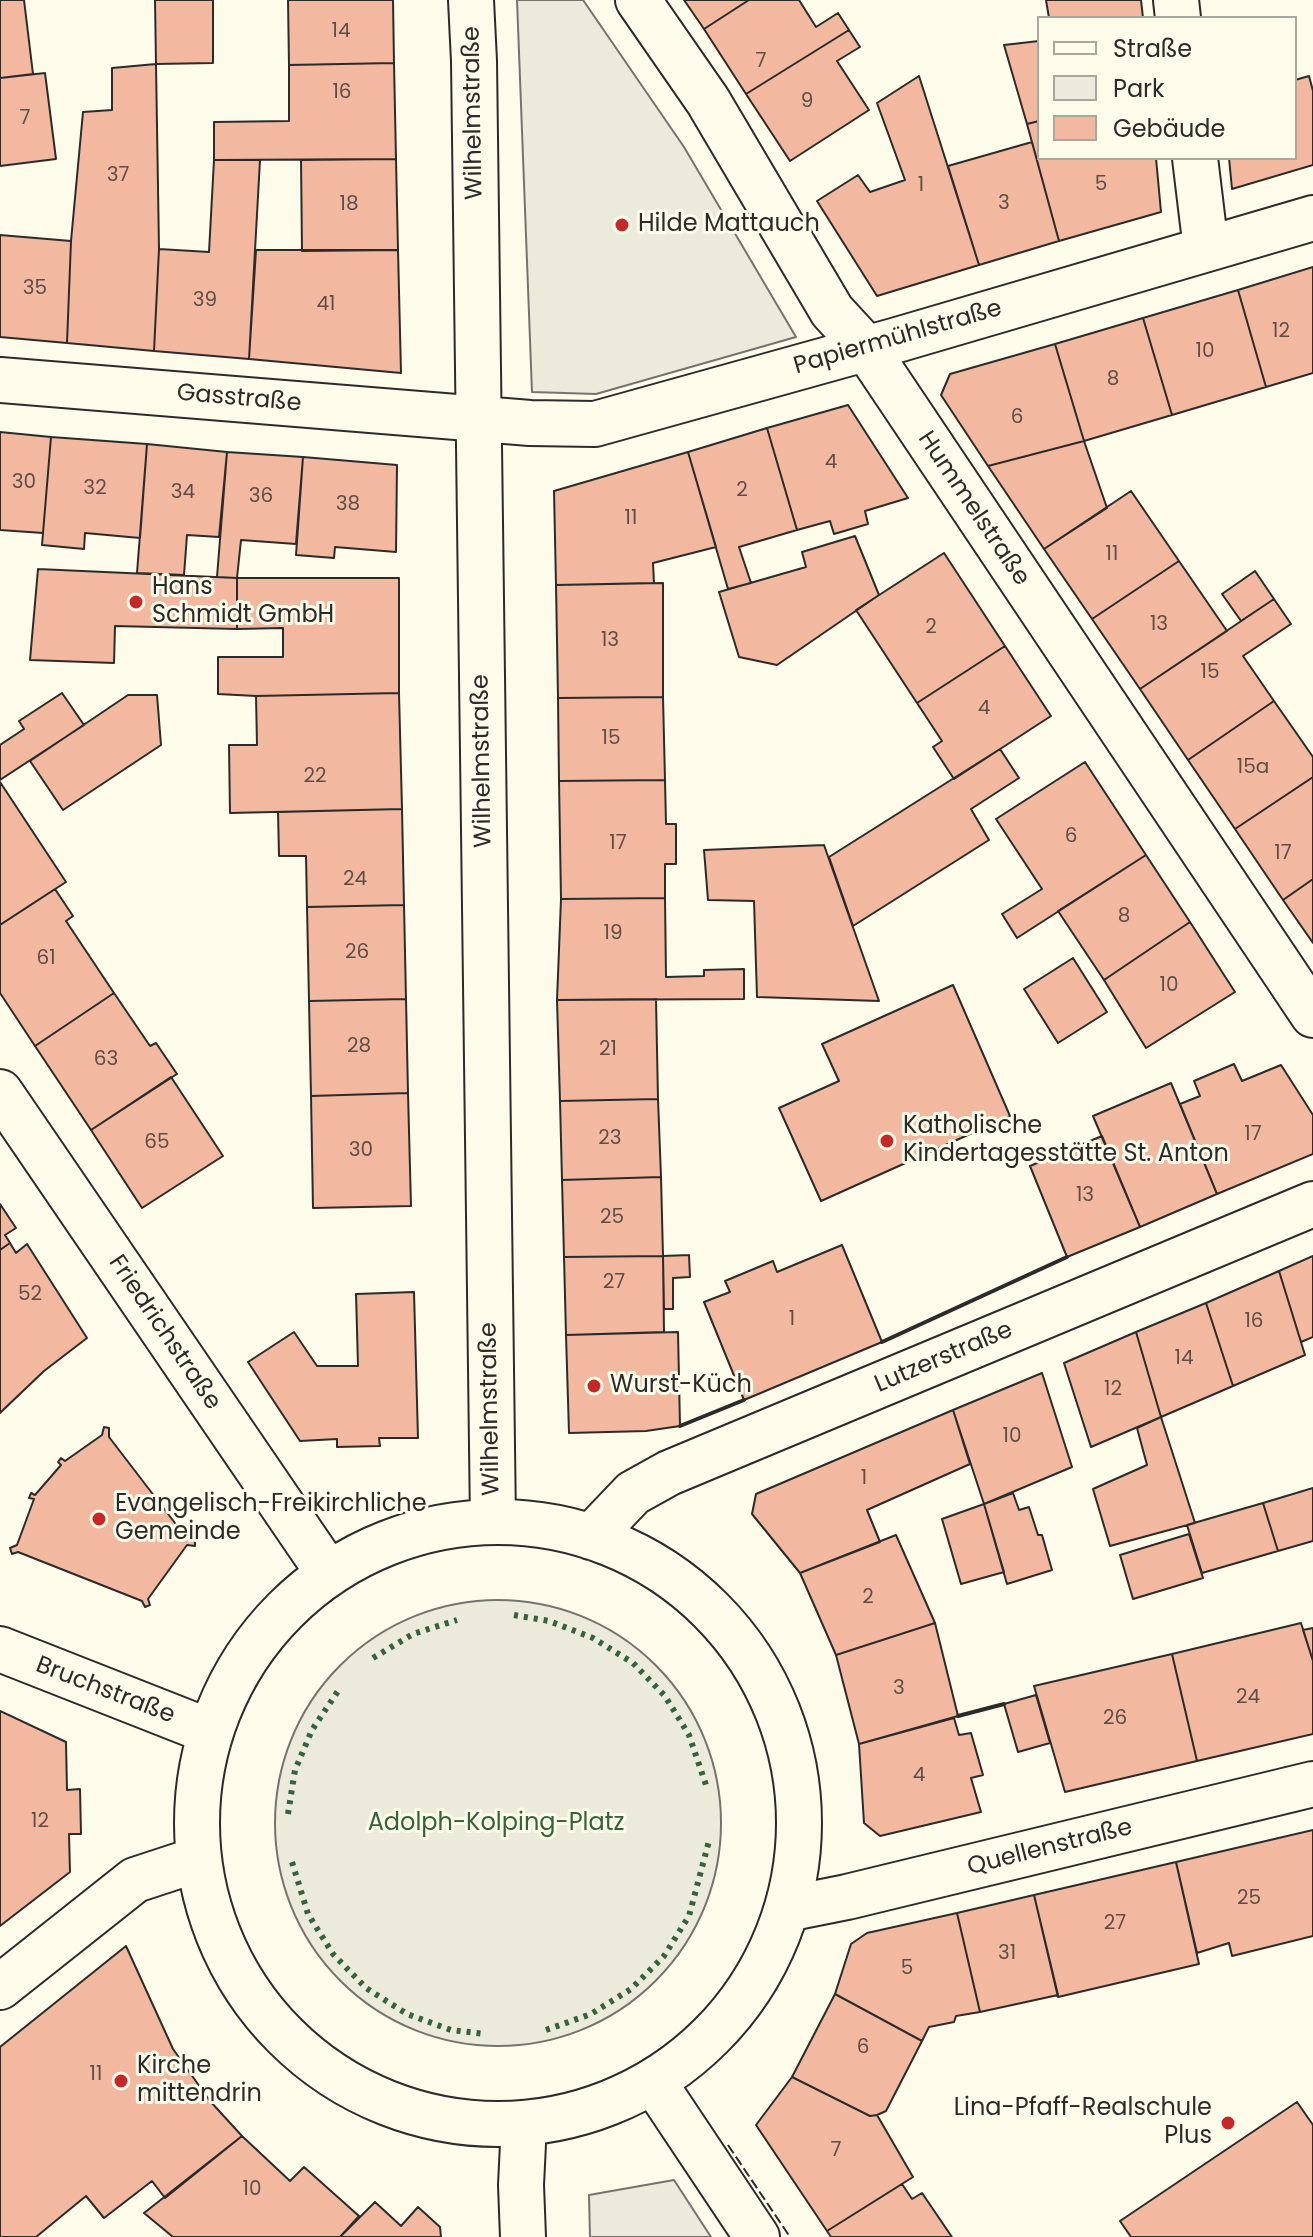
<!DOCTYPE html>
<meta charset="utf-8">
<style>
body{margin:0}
#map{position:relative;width:1313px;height:2237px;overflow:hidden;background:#fdfbea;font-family:Poppins,sans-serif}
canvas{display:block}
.legend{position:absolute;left:1037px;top:16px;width:260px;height:144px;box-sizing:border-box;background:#fdfbea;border:2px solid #a9a89e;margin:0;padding:10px 14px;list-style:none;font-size:24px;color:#2b2b2b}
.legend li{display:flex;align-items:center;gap:16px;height:40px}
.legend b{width:40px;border:2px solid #a9a89e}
</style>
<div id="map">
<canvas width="1313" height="2237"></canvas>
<ul class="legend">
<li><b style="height:10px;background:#fdfbea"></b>Straße</li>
<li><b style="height:22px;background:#ecebdb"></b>Park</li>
<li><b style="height:22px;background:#f2b8a0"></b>Gebäude</li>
</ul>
</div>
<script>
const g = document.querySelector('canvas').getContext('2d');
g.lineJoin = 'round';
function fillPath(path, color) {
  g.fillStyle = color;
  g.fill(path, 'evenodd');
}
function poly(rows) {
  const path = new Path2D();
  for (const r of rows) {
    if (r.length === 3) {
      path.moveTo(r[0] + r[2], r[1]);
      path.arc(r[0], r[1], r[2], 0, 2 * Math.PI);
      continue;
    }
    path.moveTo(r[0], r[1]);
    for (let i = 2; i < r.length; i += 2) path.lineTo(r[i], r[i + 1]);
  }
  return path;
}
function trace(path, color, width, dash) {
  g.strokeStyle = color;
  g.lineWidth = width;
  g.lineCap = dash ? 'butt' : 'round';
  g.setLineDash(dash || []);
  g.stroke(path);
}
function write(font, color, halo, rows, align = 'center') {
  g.font = font + ' Poppins,sans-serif';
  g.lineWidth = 6;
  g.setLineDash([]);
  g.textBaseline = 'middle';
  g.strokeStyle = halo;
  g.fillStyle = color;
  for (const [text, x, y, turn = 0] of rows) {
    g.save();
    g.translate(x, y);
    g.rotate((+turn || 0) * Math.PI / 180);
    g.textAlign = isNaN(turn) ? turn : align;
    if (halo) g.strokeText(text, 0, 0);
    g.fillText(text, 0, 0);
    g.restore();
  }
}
const green = poly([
 [517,0,583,0,684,147,796,337,596,394,532,392,517,0],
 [498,1823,223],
 [674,2180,711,2237,590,2237,589,2195,674,2180]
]);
const building = poly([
 [0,0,24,0,33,74,0,78,0,0],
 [155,0,213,0,213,63,156,64,155,0],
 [288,0,393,0,394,63,289,65,288,0],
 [684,0,749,0,704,29,684,0],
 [749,0,799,0,816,27,838,13,849,30,746,94,704,29,749,0],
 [1046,0,1141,0,1143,18,1049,18,1046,0],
 [849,30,860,47,837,61,869,110,790,161,746,94,849,30],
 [1039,41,1039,121,1027,124,1004,45,1039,41],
 [394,63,396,159,214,160,214,122,289,121,289,65,394,63],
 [156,64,159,249,154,351,67,343,71,241,83,112,112,110,112,68,156,64],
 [45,73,56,159,0,166,0,78,45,73],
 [919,76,979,265,877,296,817,201,858,175,870,192,905,180,877,103,919,76],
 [1309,76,1313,91,1313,165,1232,189,1229,158,1295,158,1295,80,1309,76],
 [1039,121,1039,158,1156,158,1161,212,1059,241,1027,124,1039,121],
 [1032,142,1059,241,979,265,948,166,1032,142],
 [396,159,398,250,302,251,301,160,396,159],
 [214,160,260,160,249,359,154,351,159,249,209,252,214,160],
 [0,235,71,241,67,343,0,337,0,235],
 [256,250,398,250,401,373,249,359,256,250],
 [1313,267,1313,373,1266,387,1238,290,1313,267],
 [1238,290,1266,387,1172,415,1143,318,1238,290],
 [1143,318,1172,415,1084,441,1055,344,1143,318],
 [1055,344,1084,441,988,466,941,395,950,374,1055,344],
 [848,405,908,498,865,511,868,524,834,534,830,521,797,530,767,428,848,405],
 [767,428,797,530,739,547,751,583,728,589,688,452,767,428],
 [0,432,51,437,43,533,0,530,0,432],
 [51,437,147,444,140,538,85,533,84,549,42,545,51,437],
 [1084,441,1107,508,1044,549,988,466,1084,441],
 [147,444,227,452,219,537,187,535,184,575,137,573,147,444],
 [227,452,303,457,296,544,241,540,237,578,217,577,227,452],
 [688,452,716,547,653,563,654,583,556,585,554,491,688,452],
 [303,457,397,465,396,552,335,547,334,558,296,555,303,457],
 [1131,491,1179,561,1092,619,1044,549,1131,491],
 [855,536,879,595,777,665,739,657,719,592,806,567,802,552,855,536],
 [944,553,1005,646,917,703,856,610,944,553],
 [1179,561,1227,631,1140,689,1092,619,1179,561],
 [38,569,237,578,237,629,115,626,114,663,30,660,38,569],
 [1255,571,1274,599,1241,621,1222,594,1255,571],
 [237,578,399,578,399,693,256,696,218,694,218,657,283,657,283,628,237,629,237,578],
 [663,583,663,697,558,698,556,585,663,583],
 [1274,599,1291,624,1243,656,1274,701,1188,760,1140,689,1274,599],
 [1005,646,1051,716,954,779,933,747,942,741,917,703,1005,646],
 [62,693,84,725,0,780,0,745,24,729,19,721,62,693],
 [399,693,402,809,230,813,229,745,257,745,256,696,399,693],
 [128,695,157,695,161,745,63,810,30,761,128,695],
 [663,697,665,780,559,781,558,698,663,697],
 [1274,701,1313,757,1313,777,1235,829,1188,760,1274,701],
 [1000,749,1019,778,971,809,989,840,853,926,829,857,1000,749],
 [1085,762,1146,855,1017,938,1002,914,1042,889,996,819,1085,762],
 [1313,777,1313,879,1283,900,1235,829,1313,777],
 [665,780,666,824,676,824,676,864,665,864,665,898,561,899,559,781,665,780],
 [0,782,66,882,0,925,0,782],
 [402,809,404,905,307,907,306,856,279,856,278,812,402,809],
 [824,845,879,1001,757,997,754,901,708,900,704,850,824,845],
 [1146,855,1190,922,1104,980,1058,911,1146,855],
 [1313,879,1313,943,1283,900,1313,879],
 [55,889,73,916,66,921,114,993,35,1046,0,993,0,925,55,889],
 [665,898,666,977,704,976,704,970,744,969,744,999,557,1000,561,899,665,898],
 [404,905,406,999,309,1001,307,907,404,905],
 [1190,922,1235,992,1146,1048,1104,980,1190,922],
 [1073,958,1107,1012,1058,1043,1024,989,1073,958],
 [953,985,1010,1116,821,1201,779,1108,839,1081,822,1044,953,985],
 [114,993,150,1046,156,1043,177,1074,91,1130,35,1046,114,993],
 [406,999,408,1093,311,1096,309,1001,406,999],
 [656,999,658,1099,560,1101,557,1000,656,999],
 [1234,1064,1242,1081,1281,1065,1313,1115,1313,1154,1217,1194,1180,1104,1200,1096,1194,1081,1234,1064],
 [171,1077,223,1156,142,1208,91,1130,171,1077],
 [1171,1083,1217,1194,1140,1227,1093,1116,1171,1083],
 [408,1093,411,1206,313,1208,311,1096,408,1093],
 [658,1099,661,1177,562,1180,560,1101,658,1099],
 [1102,1136,1140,1227,1067,1257,1030,1166,1102,1136],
 [661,1177,663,1256,564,1257,562,1180,661,1177],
 [0,1204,16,1228,5,1235,10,1243,0,1250,0,1204],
 [10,1243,16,1253,27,1244,87,1338,44,1371,0,1413,0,1250,10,1243],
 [842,1245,882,1342,744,1400,704,1302,730,1292,725,1281,773,1261,777,1272,842,1245],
 [689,1255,690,1277,673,1278,673,1309,664,1309,663,1256,689,1255],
 [663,1256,664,1332,566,1335,564,1257,663,1256],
 [1313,1256,1313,1337,1301,1342,1279,1271,1313,1256],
 [1279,1271,1305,1355,1233,1386,1206,1303,1279,1271],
 [414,1292,418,1438,379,1438,380,1446,337,1447,337,1439,300,1441,248,1362,294,1332,317,1366,358,1366,356,1294,414,1292],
 [1206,1303,1233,1386,1161,1417,1136,1332,1206,1303],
 [678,1332,680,1426,646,1431,569,1433,566,1335,678,1332],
 [1136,1332,1161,1417,1091,1447,1064,1363,1136,1332],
 [1042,1373,1072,1467,984,1504,953,1410,1042,1373],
 [953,1410,970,1464,867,1510,880,1542,800,1573,752,1514,756,1494,953,1410],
 [1161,1417,1195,1523,1110,1546,1093,1489,1147,1465,1137,1428,1161,1417],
 [104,1427,109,1428,109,1437,188,1540,195,1539,195,1546,187,1545,148,1599,150,1605,145,1607,142,1601,18,1552,12,1554,10,1548,17,1545,34,1499,29,1498,31,1493,35,1495,61,1465,58,1462,61,1458,65,1461,102,1435,104,1427],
 [1313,1488,1313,1541,1278,1551,1263,1503,1313,1488],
 [1013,1493,1019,1510,1029,1507,1038,1535,1042,1535,1052,1570,1007,1584,984,1504,1013,1493],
 [1263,1503,1278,1551,1202,1573,1187,1525,1263,1503],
 [984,1504,1004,1572,961,1584,942,1519,984,1504],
 [1189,1534,1203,1578,1133,1599,1120,1555,1189,1534],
 [896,1535,935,1623,836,1655,800,1573,896,1535],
 [935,1623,958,1716,859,1744,836,1655,935,1623],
 [1301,1623,1313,1661,1313,1734,1197,1761,1172,1654,1301,1623],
 [1313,1628,1313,1661,1303,1630,1313,1628],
 [1172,1654,1197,1761,1065,1792,1034,1686,1172,1654],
 [1036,1695,1050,1743,1018,1752,1004,1704,1036,1695],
 [0,1711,66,1742,67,1790,80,1789,81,1834,69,1834,70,1872,0,1926,0,1711],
 [954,1718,959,1735,971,1733,983,1775,971,1778,981,1812,880,1836,864,1823,859,1744,954,1718],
 [1313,1830,1313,1936,1232,1956,1229,1943,1197,1953,1176,1862,1313,1830],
 [1176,1862,1199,1964,1058,1997,1034,1895,1176,1862],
 [1034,1895,1058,1995,980,2012,957,1913,1034,1895],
 [957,1913,980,2012,956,2016,954,2022,929,2027,922,2041,835,1994,851,1944,867,1933,957,1913],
 [126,1946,173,2049,210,2101,242,2136,165,2198,152,2181,104,2218,86,2196,36,2237,0,2237,0,2047,126,1946],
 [835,1994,922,2041,886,2111,877,2115,870,2116,792,2077,835,1994],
 [792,2077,870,2116,877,2115,913,2177,827,2231,756,2125,792,2077],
 [1297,2102,1313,2125,1313,2237,1131,2237,1120,2221,1297,2102],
 [242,2136,290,2181,304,2167,359,2216,340,2237,173,2237,144,2213,242,2136],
 [902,2184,912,2199,922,2193,952,2237,831,2237,827,2231,902,2184],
 [375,2202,401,2226,418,2207,440,2227,441,2237,340,2237,375,2202]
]);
const street = poly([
 [471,0,474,61,493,1522],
 [638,0,708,101,832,311,866,348,1313,1015],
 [1176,0,1178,18],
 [1195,158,1206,249],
 [0,380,530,423,595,424,897,340,1313,218],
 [0,1092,329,1574],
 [498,1823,301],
 [591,1537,633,1493,669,1473,1313,1204],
 [0,1649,211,1732],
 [787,1909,847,1897,1313,1784],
 [0,1987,135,1880,199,1859],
 [653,2081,757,2237],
 [523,2237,521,2185,524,2123]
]);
const hedge = poly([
 [514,1615,549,1621,593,1638,633,1663,665,1696,689,1735,706,1785],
 [373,1658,413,1634,457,1620],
 [288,1814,295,1770,312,1730,338,1691],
 [292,1862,308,1914,333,1954,366,1988,407,2014,451,2030,485,2034],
 [546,2030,591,2014,631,1989,664,1956,689,1916,709,1841]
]);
const fence = poly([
 [728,2145,790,2237]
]);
const wall = poly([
 [882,1342,1067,1257],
 [680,1426,744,1400],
 [958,1716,1004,1704]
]);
const markers = [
 [622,225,8,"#c62828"],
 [136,602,8,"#c62828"],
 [887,1141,8,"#c62828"],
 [594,1386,8,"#c62828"],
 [99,1519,8,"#c62828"],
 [121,2081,8,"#c62828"],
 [1228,2123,8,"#c62828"]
];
const numberNames = [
 ["14",341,32],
 ["7",761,62],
 ["16",342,93],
 ["9",807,102],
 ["7",25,119],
 ["37",118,176],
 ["5",1101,185],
 ["1",921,186],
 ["3",1004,204],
 ["18",349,205],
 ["35",35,289],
 ["39",205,301],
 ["41",326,305],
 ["12",1281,332],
 ["10",1205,352],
 ["8",1113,380],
 ["6",1017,418],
 ["4",831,463],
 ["30",24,483],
 ["32",95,489],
 ["2",742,491],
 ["34",183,493],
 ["36",261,497],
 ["38",348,505],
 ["11",631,519],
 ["11",1112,555],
 ["13",1159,625],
 ["2",931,628],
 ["13",610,641],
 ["15",1210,673],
 ["4",984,709],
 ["15",611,739],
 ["15a",1253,768],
 ["22",315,777],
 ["6",1071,837],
 ["17",618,844],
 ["17",1283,854],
 ["24",355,880],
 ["8",1124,917],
 ["19",613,934],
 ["26",357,953],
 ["61",46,959],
 ["10",1169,986],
 ["28",359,1047],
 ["21",608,1050],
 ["63",106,1060],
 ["17",1253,1135],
 ["23",610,1139],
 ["65",157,1143],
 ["30",361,1151],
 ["13",1085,1196],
 ["25",612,1218],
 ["27",614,1283],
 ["52",30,1295],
 ["1",792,1320],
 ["16",1254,1322],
 ["14",1184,1359],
 ["12",1113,1390],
 ["10",1012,1437],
 ["1",864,1479],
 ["2",868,1598],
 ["3",899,1689],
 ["24",1248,1698],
 ["26",1115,1719],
 ["4",919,1776],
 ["12",40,1822],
 ["25",1249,1899],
 ["27",1115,1924],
 ["31",1007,1954],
 ["5",907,1969],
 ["6",863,2048],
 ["11",96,2075],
 ["7",836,2151],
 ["10",252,2190]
];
const streetNames = [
 ["Wilhelmstraße",474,113,-91],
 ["Papiermühlstraße",898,338,-16],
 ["Gasstraße",239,399,5],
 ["Hummelstraße",973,509,56],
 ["Wilhelmstraße",483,761,-91],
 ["Friedrichstraße",164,1333,56],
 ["Lutzerstraße",944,1358,-23],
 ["Wilhelmstraße",491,1409,-91],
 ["Bruchstraße",105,1691,21],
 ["Quellenstraße",1050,1848,-14]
];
const poiNames = [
 ["Hilde Mattauch",638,225],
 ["Hans",152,588],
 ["Schmidt GmbH",152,616],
 ["Katholische",903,1127],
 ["Kindertagesstätte St. Anton",903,1155],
 ["Wurst-Küch",610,1386],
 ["Evangelisch-Freikirchliche",115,1505],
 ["Gemeinde",115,1533],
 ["Kirche",137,2067],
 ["mittendrin",137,2095],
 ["Lina-Pfaff-Realschule",1212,2109,"right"],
 ["Plus",1212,2137,"right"]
];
const parkNames = [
 ["Adolph-Kolping-Platz",496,1824]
];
fillPath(green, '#ecebdb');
trace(green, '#74746e', 2);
fillPath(building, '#f2b8a0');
trace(building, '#2b2b2b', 2);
trace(street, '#2b2b2b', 48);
trace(street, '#fdfbea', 44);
trace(hedge, '#34623c', 6, [4, 6]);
trace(fence, '#2b2b2b', 2, [10, 4]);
trace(wall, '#2b2b2b', 4);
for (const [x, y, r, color] of markers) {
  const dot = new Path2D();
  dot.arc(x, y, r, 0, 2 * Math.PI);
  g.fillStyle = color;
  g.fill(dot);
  trace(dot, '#fdfbea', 3);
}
write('20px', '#5d4e48', null, numberNames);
write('24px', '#2b2b2b', '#fdfbea', streetNames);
write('24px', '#2b2b2b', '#fdfbea', poiNames, 'left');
write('24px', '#34623c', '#fdfbea', parkNames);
</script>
